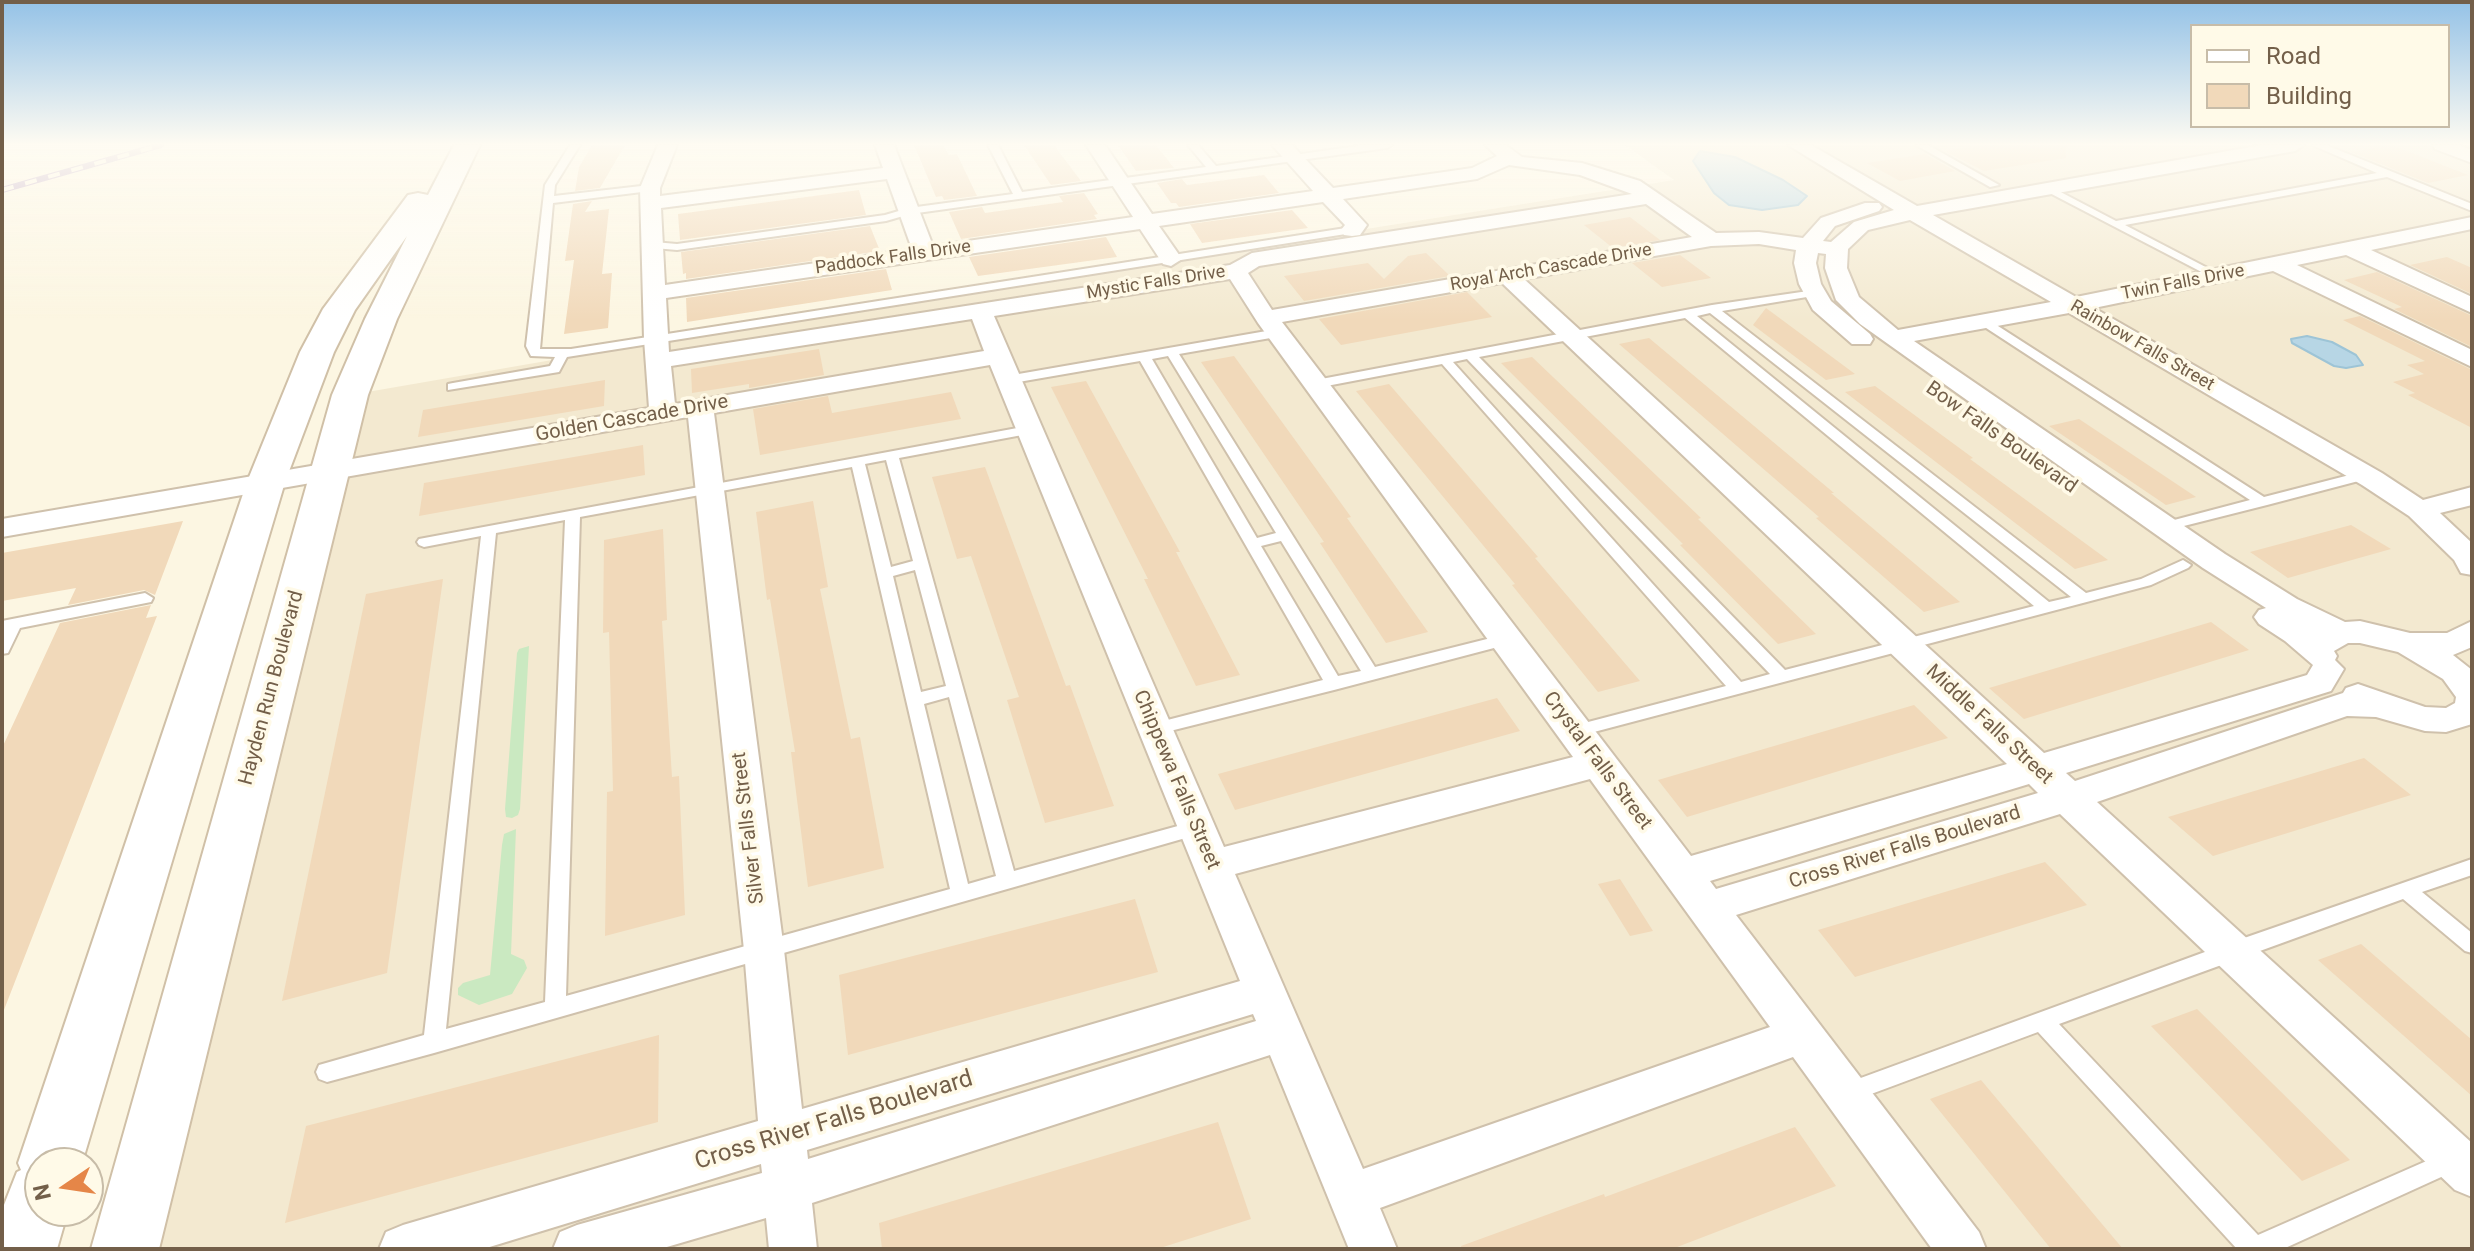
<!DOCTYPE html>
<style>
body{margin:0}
#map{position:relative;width:2474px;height:1251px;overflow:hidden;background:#fcf6e2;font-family:Roboto,sans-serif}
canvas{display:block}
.frame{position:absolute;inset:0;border:4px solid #735f49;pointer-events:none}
.legend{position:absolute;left:2190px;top:24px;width:260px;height:104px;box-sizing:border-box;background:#fffae8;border:2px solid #c7bca8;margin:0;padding:10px 14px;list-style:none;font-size:24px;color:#735f49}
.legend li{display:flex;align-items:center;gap:16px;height:40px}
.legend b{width:40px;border:2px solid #c7bca8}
.north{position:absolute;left:24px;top:1147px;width:80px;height:80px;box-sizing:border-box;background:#fffae8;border:2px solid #c7bca8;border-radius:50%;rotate:257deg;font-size:22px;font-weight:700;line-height:32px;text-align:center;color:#735f49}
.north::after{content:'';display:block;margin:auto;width:28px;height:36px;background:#e58648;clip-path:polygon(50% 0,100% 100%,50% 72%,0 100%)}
</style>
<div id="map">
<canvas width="2474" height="1251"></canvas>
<div class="frame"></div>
<ul class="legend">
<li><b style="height:10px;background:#fff"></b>Road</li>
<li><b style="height:22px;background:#f1d9ba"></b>Building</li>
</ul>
<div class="north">N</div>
</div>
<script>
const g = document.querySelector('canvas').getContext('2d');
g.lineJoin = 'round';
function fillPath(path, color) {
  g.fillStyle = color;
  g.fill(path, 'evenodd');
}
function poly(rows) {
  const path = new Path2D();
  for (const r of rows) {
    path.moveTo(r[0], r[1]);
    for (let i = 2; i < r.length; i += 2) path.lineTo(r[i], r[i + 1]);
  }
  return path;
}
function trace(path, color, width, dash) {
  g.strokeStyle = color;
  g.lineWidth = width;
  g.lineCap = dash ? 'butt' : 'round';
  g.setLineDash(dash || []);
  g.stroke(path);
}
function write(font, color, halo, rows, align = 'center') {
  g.font = font + ' Roboto,sans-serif';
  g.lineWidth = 7;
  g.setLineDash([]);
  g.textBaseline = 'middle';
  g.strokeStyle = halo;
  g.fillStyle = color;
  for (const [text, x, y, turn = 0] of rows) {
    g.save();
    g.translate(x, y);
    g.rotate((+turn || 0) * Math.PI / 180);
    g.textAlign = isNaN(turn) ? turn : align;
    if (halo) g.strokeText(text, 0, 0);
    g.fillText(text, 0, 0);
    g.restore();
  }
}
const residential = poly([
 [1625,145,2472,145,2472,1249,125,1249,350,395,656,342,1674,180]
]);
const green = poly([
 [529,646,520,809,518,815,512,818,506,817,505,809,517,653,519,649],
 [516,829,511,954,524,960,527,968,512,994,479,1005,458,995,458,988,463,983,490,975,502,845,504,834]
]);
const water = poly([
 [1700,151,1735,157,1783,180,1807,196,1798,205,1762,210,1729,205,1714,193,1693,161,1700,151],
 [2307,336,2332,342,2356,355,2363,365,2346,368,2334,366,2292,343,2291,339,2307,336]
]);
const building = poly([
 [592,145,625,145,600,188,575,191,579,167],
 [914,145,943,145,949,155,957,154,977,196,944,200,942,196,936,197],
 [1024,145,1054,145,1081,181,1051,185],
 [1118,145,1156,145,1174,168,1136,171],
 [1985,145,2065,145,2066,158,1984,171,1944,151],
 [2391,145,2407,151,2468,175,2428,183,2351,152],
 [1925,154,1955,171,1900,181,1867,163],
 [1264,175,1279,193,1179,207,1176,203,1171,203,1157,183,1182,179,1187,185],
 [859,190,866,215,680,240,678,214],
 [1084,193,1098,214,1094,215,1097,219,961,239,949,212,982,207,985,213,1063,202,1059,196],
 [592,201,585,212,609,209,602,274,612,273,608,328,564,334,574,260,565,261,573,204],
 [1292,210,1308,228,1202,243,1190,224],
 [1630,217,1660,240,1613,248,1584,225],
 [870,226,880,251,686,279,686,273,683,274,681,252],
 [1106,237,1117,257,978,276,969,257],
 [1426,253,1450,276,1304,301,1284,276,1368,263,1384,279,1408,256],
 [1680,255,1711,278,1662,287,1632,263],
 [2447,257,2472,268,2472,294,2410,265],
 [886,269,892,290,687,322,686,298],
 [2377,272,2472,316,2472,347,2394,309,2402,307,2344,280],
 [1467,292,1492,317,1341,345,1319,319],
 [1766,308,1855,374,1826,380,1753,325],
 [2360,316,2472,370,2472,428,2408,395,2415,393,2393,382,2424,374,2407,365,2425,361,2343,320],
 [1649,338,1834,493,1831,493,1960,602,1924,612,1816,518,1819,517,1619,344],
 [819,349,824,375,749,388,749,384,692,393,691,369],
 [1234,356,1351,517,1347,518,1428,632,1386,643,1320,543,1324,542,1201,362],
 [1532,357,1701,518,1698,519,1816,634,1778,644,1680,545,1683,544,1501,363],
 [605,380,604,406,418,437,423,410],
 [1086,381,1180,552,1176,552,1240,675,1196,686,1144,579,1148,579,1051,387],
 [1389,384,1538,557,1535,558,1640,681,1598,692,1512,585,1515,584,1356,391],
 [1875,386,1973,458,1970,459,2108,560,2075,569,1845,392],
 [951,392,961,419,760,455,753,409,828,396,832,413],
 [2079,419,2196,497,2166,505,2049,426],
 [643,445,645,475,419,516,424,483],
 [985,467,1066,686,1070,685,1114,806,1045,823,1007,700,1019,697,971,556,957,559,932,477],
 [813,501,828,587,820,589,851,739,860,737,884,868,808,887,791,752,795,752,770,599,767,600,756,512],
 [183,521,155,595,144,590,68,605,76,588,2,601,2,553],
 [2351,525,2391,549,2288,578,2250,552],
 [663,529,667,620,662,621,672,777,679,776,685,915,605,936,607,792,613,791,609,632,603,633,604,540],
 [443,579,387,973,282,1001,366,594],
 [151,605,146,618,157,616,2,1015,2,748,60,623],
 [2211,622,2249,650,2024,719,1989,688],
 [1497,698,1520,731,1235,810,1218,774],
 [1914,705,1948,738,1687,817,1658,780],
 [2364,758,2411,795,2213,856,2168,817],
 [2045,862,2087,905,1855,977,1818,930],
 [1620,879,1653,931,1630,936,1598,884],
 [1135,899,1158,972,848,1055,839,975],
 [2361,944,2472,1040,2472,1096,2318,960],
 [2197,1009,2350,1160,2302,1181,2151,1026],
 [659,1035,658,1122,285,1223,306,1126],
 [1981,1080,2123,1249,2051,1249,1930,1099],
 [1218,1122,1251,1219,1157,1249,882,1249,879,1223],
 [1795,1127,1836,1186,1672,1249,1462,1249,1461,1246,1604,1194,1605,1197]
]);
const service = poly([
 [570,145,580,145,555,185,554,196,650,185,655,188,650,191,553,203,540,349,571,349,1352,227,1357,230,1352,233,567,357,559,372,448,390,448,384,453,383,550,366,555,357,531,356,526,346,545,185,570,145],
 [988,145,998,145,1022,192,1206,167,1188,145,1198,145,1216,166,1365,145,1392,145,1387,148,910,214,886,221,677,250,654,248,649,245,654,242,677,244,885,215,909,208,1013,194,988,145],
 [1916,145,1928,145,1999,185,1990,187,1916,145],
 [2312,145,2326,145,2472,204,2472,211,2387,177,2125,225,2219,274,2221,276,2215,279,2042,189,2051,187,2116,221,2377,173,2312,145],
 [1815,290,1819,291,1819,295,1722,311,2086,593,2141,579,2183,560,2191,565,2188,568,2151,585,1575,737,1569,735,1566,731,1569,727,1726,686,1442,364,1316,388,1310,384,1316,380,1712,305,1815,290],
 [1710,313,2071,597,2049,602,1697,316,1710,313],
 [1685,318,2034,606,1785,670,1479,357,1685,318],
 [1467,359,1770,674,1741,682,1453,362,1467,359],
 [1984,317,2264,497,2365,471,2372,475,2370,478,2267,505,2164,531,2159,530,2157,527,2159,524,2250,500,1980,324,1980,318,1984,317],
 [1278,329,1282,330,1282,336,1179,354,1375,667,1507,634,1515,639,1513,643,1334,690,1154,735,1148,733,1145,729,1148,725,1323,680,1140,361,1007,384,1001,380,1007,376,1278,329],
 [1168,356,1276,533,1257,538,1152,359,1168,356],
 [1281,541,1361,671,1338,676,1261,546,1281,541],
 [1028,426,1035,430,1033,433,899,458,1014,871,1196,821,1203,823,1205,828,1203,833,434,1053,327,1082,319,1079,316,1072,319,1065,424,1035,481,536,424,547,419,545,417,542,419,539,1028,426],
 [886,460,913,561,891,567,865,464,886,460],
 [852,467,950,889,566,996,580,517,852,467],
 [565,520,545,1002,446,1029,496,533,565,520],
 [915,570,946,686,921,692,893,576,915,570],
 [949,697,996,876,968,884,924,704,949,697],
 [145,593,153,598,151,602,20,628,8,653,2,654,2,621,145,593],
 [2472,859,2472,875,2422,892,2472,933,2472,953,2465,951,2403,899,2059,1024,2258,1235,2472,1141,2472,1163,2283,1249,2237,1249,2038,1032,1847,1103,1839,1100,1836,1093,1839,1086,1847,1083,2224,945,2472,859]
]);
const minor = poly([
 [658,145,677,145,660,188,660,196,883,168,875,145,894,145,933,246,1133,217,1086,145,1105,145,1152,214,1313,191,1272,145,1292,145,1333,188,1472,168,1497,156,1485,145,1506,145,1522,157,1582,163,1640,181,1716,233,1759,232,1803,238,1821,218,1865,203,1879,203,1882,207,1879,211,1835,226,1823,241,1831,242,1854,222,1894,210,1788,145,1811,145,1917,206,2262,145,2304,145,2295,151,1933,215,2076,297,2472,217,2472,229,2371,250,2472,297,2472,313,2346,255,2297,265,2472,350,2472,367,2273,271,2094,308,2382,473,2423,500,2472,487,2472,505,2440,513,2472,543,2472,575,2461,573,2454,560,2409,516,2362,485,2069,313,1914,341,2225,554,2297,599,2345,622,2360,621,2410,633,2447,633,2472,621,2472,647,2453,655,2472,670,2472,724,2446,732,2425,731,2376,717,2347,716,2097,802,2472,1143,2472,1197,2455,1190,2060,814,1736,915,1979,1232,1986,1249,1932,1249,1793,1057,1380,1208,1397,1249,1349,1249,1270,1055,812,1203,817,1249,769,1249,766,1218,660,1249,553,1249,560,1232,577,1225,762,1173,761,1164,483,1249,379,1249,386,1232,403,1225,758,1121,744,950,688,417,2,537,2,519,649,408,644,339,640,188,658,145],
 [1509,165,1580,175,1632,194,1252,253,1230,265,669,352,666,298,1140,229,1163,264,1171,266,1182,259,1159,226,1323,202,1345,225,1341,230,1344,235,1352,236,1360,235,1367,225,1343,199,1477,179,1509,165],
 [887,179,912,249,665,285,661,208,887,179],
 [1646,204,1692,237,1272,310,1248,273,1259,266,1646,204],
 [1910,220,2051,302,1898,330,1859,297,1847,268,1848,249,1868,230,1910,220],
 [1759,244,1796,250,1794,263,1799,284,1813,310,1852,344,1870,344,1873,339,1870,334,1831,301,1821,284,1816,263,1818,253,1826,254,1825,268,1836,300,1860,324,2203,568,2266,608,2259,610,2254,617,2259,624,2285,641,2313,665,2307,675,2044,753,1524,279,1711,246,1759,244],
 [1230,279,1258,323,1573,757,1224,847,994,316,1230,279],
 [1502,283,2007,764,1691,856,1282,322,1502,283],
 [972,319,984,351,675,404,671,366,972,319],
 [990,365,1240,981,802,1109,784,950,714,413,990,365],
 [2348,643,2360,643,2398,652,2443,679,2456,697,2455,703,2446,708,2425,707,2358,684,2346,688,2343,693,2075,781,2066,773,2331,691,2344,669,2335,660,2337,656,2334,651,2348,643],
 [1590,779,1770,1027,1363,1169,1235,874,1590,779],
 [2029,784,2038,793,1716,889,1710,881,2029,784],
 [1253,1014,1256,1021,808,1159,807,1150,1253,1014],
 [2433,145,2459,145,2472,150,2472,163,2435,149,2433,145]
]);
const secondary = poly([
 [454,145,480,145,397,319,368,395,159,1249,91,1249,332,395,365,319,407,236,355,310,334,352,285,482,82,1163,40,1163,40,1211,68,1211,57,1249,2,1249,2,1210,17,1172,21,1170,18,1163,247,482,300,352,323,309,408,195,418,193,428,195,454,145]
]);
const rail = poly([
 [2,190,161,145]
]);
const farStreetnames = [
 ["Paddock Falls Drive",893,258,-8],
 ["Royal Arch Cascade Drive",1551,268,-10],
 ["Mystic Falls Drive",1156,283,-9],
 ["Twin Falls Drive",2183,283,-11],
 ["Rainbow Falls Street",2142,346,30]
];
const streetNames = [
 ["Golden Cascade Drive",632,419,-10],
 ["Bow Falls Boulevard",2001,438,35],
 ["Hayden Run Boulevard",272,688,-75],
 ["Middle Falls Street",1989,725,43],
 ["Crystal Falls Street",1597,761,53],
 ["Chippewa Falls Street",1176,780,67],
 ["Silver Falls Street",749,828,-97],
 ["Cross River Falls Boulevard",1905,848,-17]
];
const nearStreetnames = [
 ["Cross River Falls Boulevard",834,1121,-17]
];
fillPath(residential, '#f3e9d0');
fillPath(green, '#cae9c1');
fillPath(water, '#b7d6e5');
trace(water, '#9dc4d6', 2);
fillPath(building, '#f1d9ba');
trace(service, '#cfc1ac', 4);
trace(minor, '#cfc1ac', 4);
trace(secondary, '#d0c0a7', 4);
fillPath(service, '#fff');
fillPath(minor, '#fff');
fillPath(secondary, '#fff');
trace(rail, '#baa1c4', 6);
trace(rail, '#fffae8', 4, [12]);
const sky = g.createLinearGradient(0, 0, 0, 320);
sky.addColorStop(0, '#94c2e7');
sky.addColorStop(0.45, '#fefbf2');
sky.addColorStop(1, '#fefbf200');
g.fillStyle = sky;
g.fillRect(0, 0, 2474, 320);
write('18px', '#735f49', '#fffae8', farStreetnames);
write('20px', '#735f49', '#fffae8', streetNames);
write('24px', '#735f49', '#fffae8', nearStreetnames);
</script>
